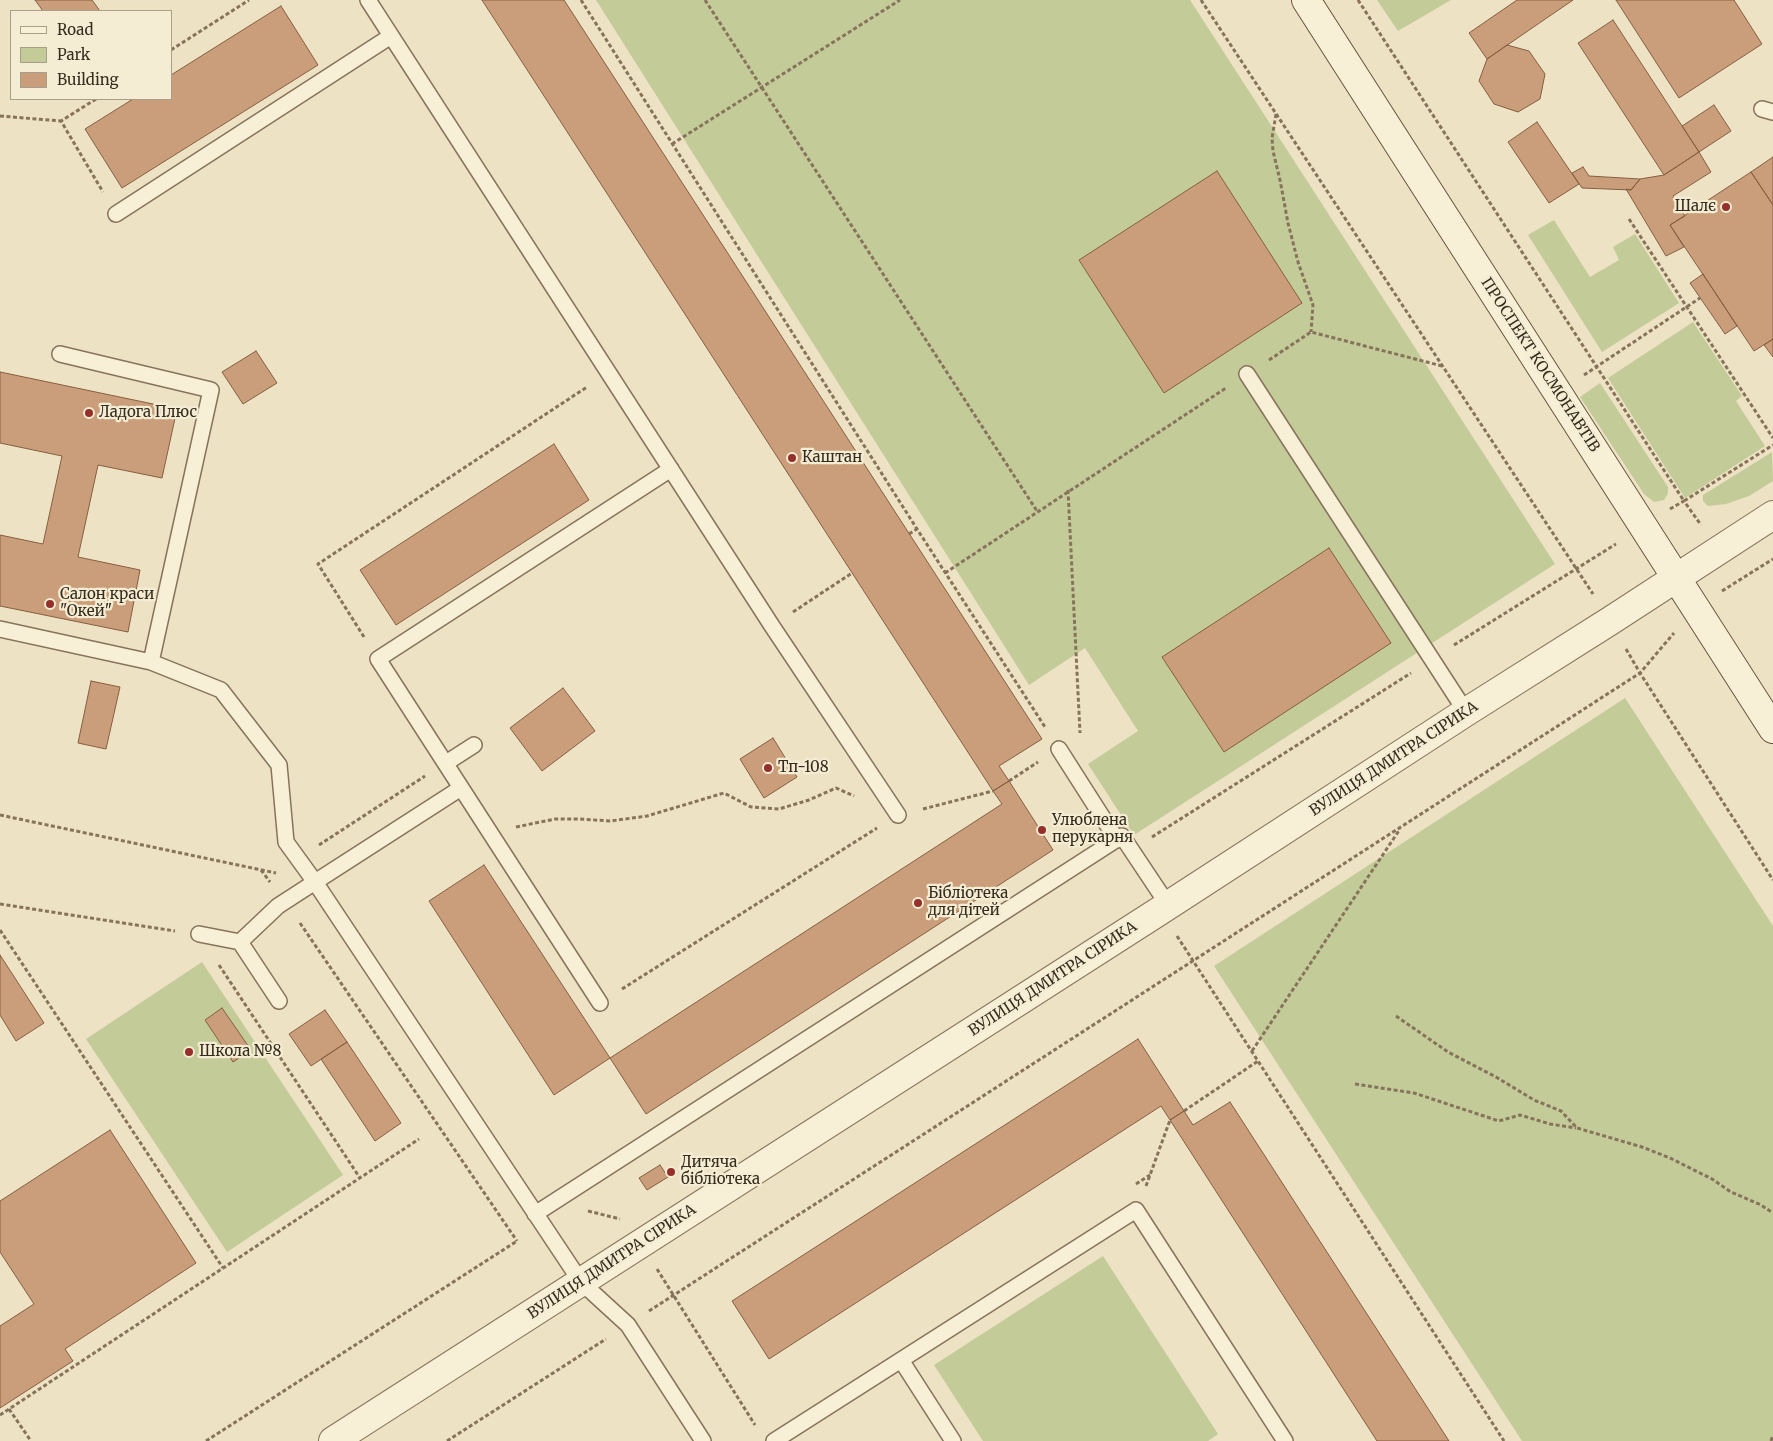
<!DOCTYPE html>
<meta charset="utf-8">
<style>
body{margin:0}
#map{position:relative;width:1773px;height:1441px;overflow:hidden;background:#ede2c4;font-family:Merriweather,serif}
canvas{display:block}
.legend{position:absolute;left:10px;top:10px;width:162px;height:90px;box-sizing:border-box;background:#f4ecd3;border:1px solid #a89f8b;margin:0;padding:6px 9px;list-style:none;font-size:15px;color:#372b1e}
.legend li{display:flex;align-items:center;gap:10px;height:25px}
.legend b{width:25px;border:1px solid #a89f8b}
</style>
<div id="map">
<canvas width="1773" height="1441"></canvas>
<ul class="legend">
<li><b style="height:6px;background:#f8efd7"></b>Road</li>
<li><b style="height:14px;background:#c3cb98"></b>Park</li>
<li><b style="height:14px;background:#ca9e7a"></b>Building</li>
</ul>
</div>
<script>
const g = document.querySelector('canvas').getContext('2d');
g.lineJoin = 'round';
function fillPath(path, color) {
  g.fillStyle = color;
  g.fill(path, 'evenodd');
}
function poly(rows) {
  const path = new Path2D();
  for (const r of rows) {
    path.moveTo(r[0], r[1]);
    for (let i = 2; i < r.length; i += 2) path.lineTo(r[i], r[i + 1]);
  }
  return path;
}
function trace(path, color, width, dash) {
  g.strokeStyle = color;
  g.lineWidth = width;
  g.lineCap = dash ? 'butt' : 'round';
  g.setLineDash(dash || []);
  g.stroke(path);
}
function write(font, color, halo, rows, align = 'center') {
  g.font = font + ' Merriweather,serif';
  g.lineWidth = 4.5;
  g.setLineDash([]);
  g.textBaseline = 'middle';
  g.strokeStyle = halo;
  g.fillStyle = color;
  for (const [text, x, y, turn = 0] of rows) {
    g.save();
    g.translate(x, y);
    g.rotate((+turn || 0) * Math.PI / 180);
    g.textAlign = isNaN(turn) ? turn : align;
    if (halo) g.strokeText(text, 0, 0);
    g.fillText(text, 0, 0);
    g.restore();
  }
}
const green = poly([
 [596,0,1190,0,1555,564,1134,835,1088,764,1138,731,1085,648,1029,685],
 [1377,0,1451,0,1398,31],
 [1554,220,1590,277,1619,260,1613,247,1635,234,1679,303,1602,352,1528,235],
 [1693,322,1742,396,1736,401,1765,446,1685,498,1608,378],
 [1600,383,1668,487,1668,493,1664,500,1654,502,1644,494,1580,397],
 [1772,452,1773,481,1749,496,1726,504,1708,506,1703,501,1703,495],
 [1625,698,1773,926,1773,1441,1522,1441,1214,966],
 [202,962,343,1175,227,1252,86,1039],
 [1103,1256,1218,1434,1208,1441,983,1441,934,1365]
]);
const building = poly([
 [35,0,92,0,100,11,43,11,35,0],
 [482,0,564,0,1042,739,999,766,1009,781,993,791,482,0],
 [1517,0,1573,0,1487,59,1469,33,1517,0],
 [1616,0,1734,0,1762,44,1679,98,1616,0],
 [281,6,318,65,122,188,85,129,133,99,171,99,171,75,281,6],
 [1613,20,1699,152,1664,175,1578,43,1613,20],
 [1507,45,1529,51,1545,74,1540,99,1518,112,1494,104,1479,81,1487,59,1507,45],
 [1714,105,1731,131,1699,152,1682,126,1714,105],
 [1537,122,1579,184,1549,203,1508,142,1537,122],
 [1699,152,1711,172,1673,196,1685,216,1670,225,1684,247,1666,256,1626,189,1631,190,1640,179,1664,175,1699,152],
 [1773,157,1773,205,1751,172,1773,157],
 [1583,167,1589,176,1640,179,1631,190,1582,188,1572,173,1583,167],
 [1217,171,1302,303,1164,393,1079,260,1217,171],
 [1751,172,1773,205,1773,339,1754,351,1670,225,1751,172],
 [1703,274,1737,326,1725,334,1690,283,1703,274],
 [1773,339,1773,357,1764,345,1773,339],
 [256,351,277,383,243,404,222,372,256,351],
 [0,372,177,409,162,478,98,465,78,557,140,570,128,632,0,606,0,535,43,544,62,456,0,443,0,372],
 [554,444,589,500,396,625,360,570,554,444],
 [1329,548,1391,643,1224,752,1162,657,1329,548],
 [91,681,120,687,106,749,78,743,91,681],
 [563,688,595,731,542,771,510,728,563,688],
 [773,738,797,777,764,798,740,759,773,738],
 [1009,781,1053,850,646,1114,610,1058,1002,804,993,791,1009,781],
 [484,865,610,1058,554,1095,429,901,484,865],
 [0,955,44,1023,16,1041,0,1015,0,955],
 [222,1008,251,1050,233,1062,205,1020,222,1008],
 [325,1010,347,1042,311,1066,289,1034,325,1010],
 [1138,1039,1184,1111,1170,1120,1161,1106,769,1359,732,1301,1138,1039],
 [347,1042,401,1123,375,1141,321,1059,347,1042],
 [1230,1102,1449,1441,1377,1441,1170,1120,1184,1111,1193,1125,1230,1102],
 [110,1130,196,1263,65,1349,73,1361,0,1408,0,1326,34,1304,0,1252,0,1201,110,1130],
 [660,1165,668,1177,647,1190,639,1178,660,1165]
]);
const path = poly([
 [581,0,917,529,1045,727],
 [705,0,1037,511],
 [1201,0,1593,594],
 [1358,0,1684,501,1773,445],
 [171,50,249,0],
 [96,99,61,121,103,192],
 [1276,114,1272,138,1273,151,1280,180,1288,223,1298,262,1313,305,1311,332],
 [0,116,61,121],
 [672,144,900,0],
 [1629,219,1773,438],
 [1269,360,1311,332,1442,366],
 [1584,375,1700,298],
 [1068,490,1080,733],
 [1670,509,1684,501,1701,525],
 [909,534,917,529],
 [945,573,1226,388],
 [1722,591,1773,559],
 [793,612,852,573],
 [364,637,318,564,587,387],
 [1454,645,1616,544],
 [1626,649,1640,673,1773,880],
 [1009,781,1038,762],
 [923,809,993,791],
 [0,815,276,873],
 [516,827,555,819,580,819,610,821,647,816,724,793,751,807,779,809,809,800,836,788,854,796],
 [1152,837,1411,673],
 [319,845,425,776],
 [261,870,270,882],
 [0,904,175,931],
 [300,923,517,1241],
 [0,930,223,1268],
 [1177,936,1504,1441],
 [219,965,360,1178],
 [622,989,877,828],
 [1396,1016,1448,1052,1496,1077,1534,1100,1561,1111,1577,1128,1642,1147,1670,1158,1712,1179,1731,1192,1761,1205,1773,1213],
 [1252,1051,1400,829],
 [1355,1084,1414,1093,1499,1121,1520,1115,1550,1124,1576,1128],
 [1184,1111,1258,1061],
 [1136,1184,1150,1175],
 [1146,1186,1170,1120],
 [588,1211,620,1219],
 [657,1269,755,1425],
 [649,1311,1640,673,1674,633],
 [9,1409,31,1441],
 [0,1415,419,1139],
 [206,1441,517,1241],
 [447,1441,606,1339],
 [1771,1441,1773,1435]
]);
const service = poly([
 [368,0,772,626,898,815],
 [1762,109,1773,112],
 [116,214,391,36],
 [60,354,211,390,151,662,221,690,279,765,286,842,315,882,278,906,240,942,199,934],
 [1247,374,1466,712],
 [0,629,151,662],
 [1059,749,1117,840],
 [446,763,474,745],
 [461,788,315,882,581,1282,628,1325,703,1441],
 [240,942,279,1001],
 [600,1003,378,659,671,469],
 [535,1214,1122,836,1168,905],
 [901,1360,953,1441],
 [774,1441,1136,1210,1285,1441]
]);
const tertiary = poly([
 [333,1441,1161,910,1466,712,1610,621,1773,515]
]);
const secondary = poly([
 [1306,0,1773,729]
]);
const markers = [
 [1726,207,5,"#942f2c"],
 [89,413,5,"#942f2c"],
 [792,458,5,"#942f2c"],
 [50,604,5,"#942f2c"],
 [768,768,5,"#942f2c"],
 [1042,830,5,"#942f2c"],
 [918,903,5,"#942f2c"],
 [189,1052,5,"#942f2c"],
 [671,1172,5,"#942f2c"]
];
const poiNames = [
 ["Шалє",1716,207,"right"],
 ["Ладога Плюс",99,413],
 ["Каштан",802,458],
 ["Салон краси",60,595],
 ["\"Окей\"",60,612],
 ["Тп-108",778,768],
 ["Улюблена",1052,821],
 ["перукарня",1052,838],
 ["Бібліотека",928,894],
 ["для дітей",928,911],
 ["Школа №8",199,1052],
 ["Дитяча",681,1163],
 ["бібліотека",681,1180]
];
const streetNames = [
 ["ПРОСПЕКТ КОСМОНАВТІВ",1540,365,57],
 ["ВУЛИЦЯ ДМИТРА СІРИКА",1394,759,-33],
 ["ВУЛИЦЯ ДМИТРА СІРИКА",1053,979,-33],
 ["ВУЛИЦЯ ДМИТРА СІРИКА",612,1262,-33]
];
fillPath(green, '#c3cb98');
fillPath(building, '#ca9e7a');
trace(building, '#855e41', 1);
trace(service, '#87735b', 18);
trace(tertiary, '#87735b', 30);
trace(secondary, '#68543e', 30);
trace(path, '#87735b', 3, [4, 2.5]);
trace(service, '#f8efd7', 15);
trace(tertiary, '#f8efd7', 28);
trace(secondary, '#f8efd7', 28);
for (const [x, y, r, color] of markers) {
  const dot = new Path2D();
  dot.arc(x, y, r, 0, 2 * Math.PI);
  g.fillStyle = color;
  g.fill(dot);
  trace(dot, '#f4ecd3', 2);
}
write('15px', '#372b1e', '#f4ecd3', poiNames, 'left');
write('15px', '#372b1e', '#f4ecd3', streetNames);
</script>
